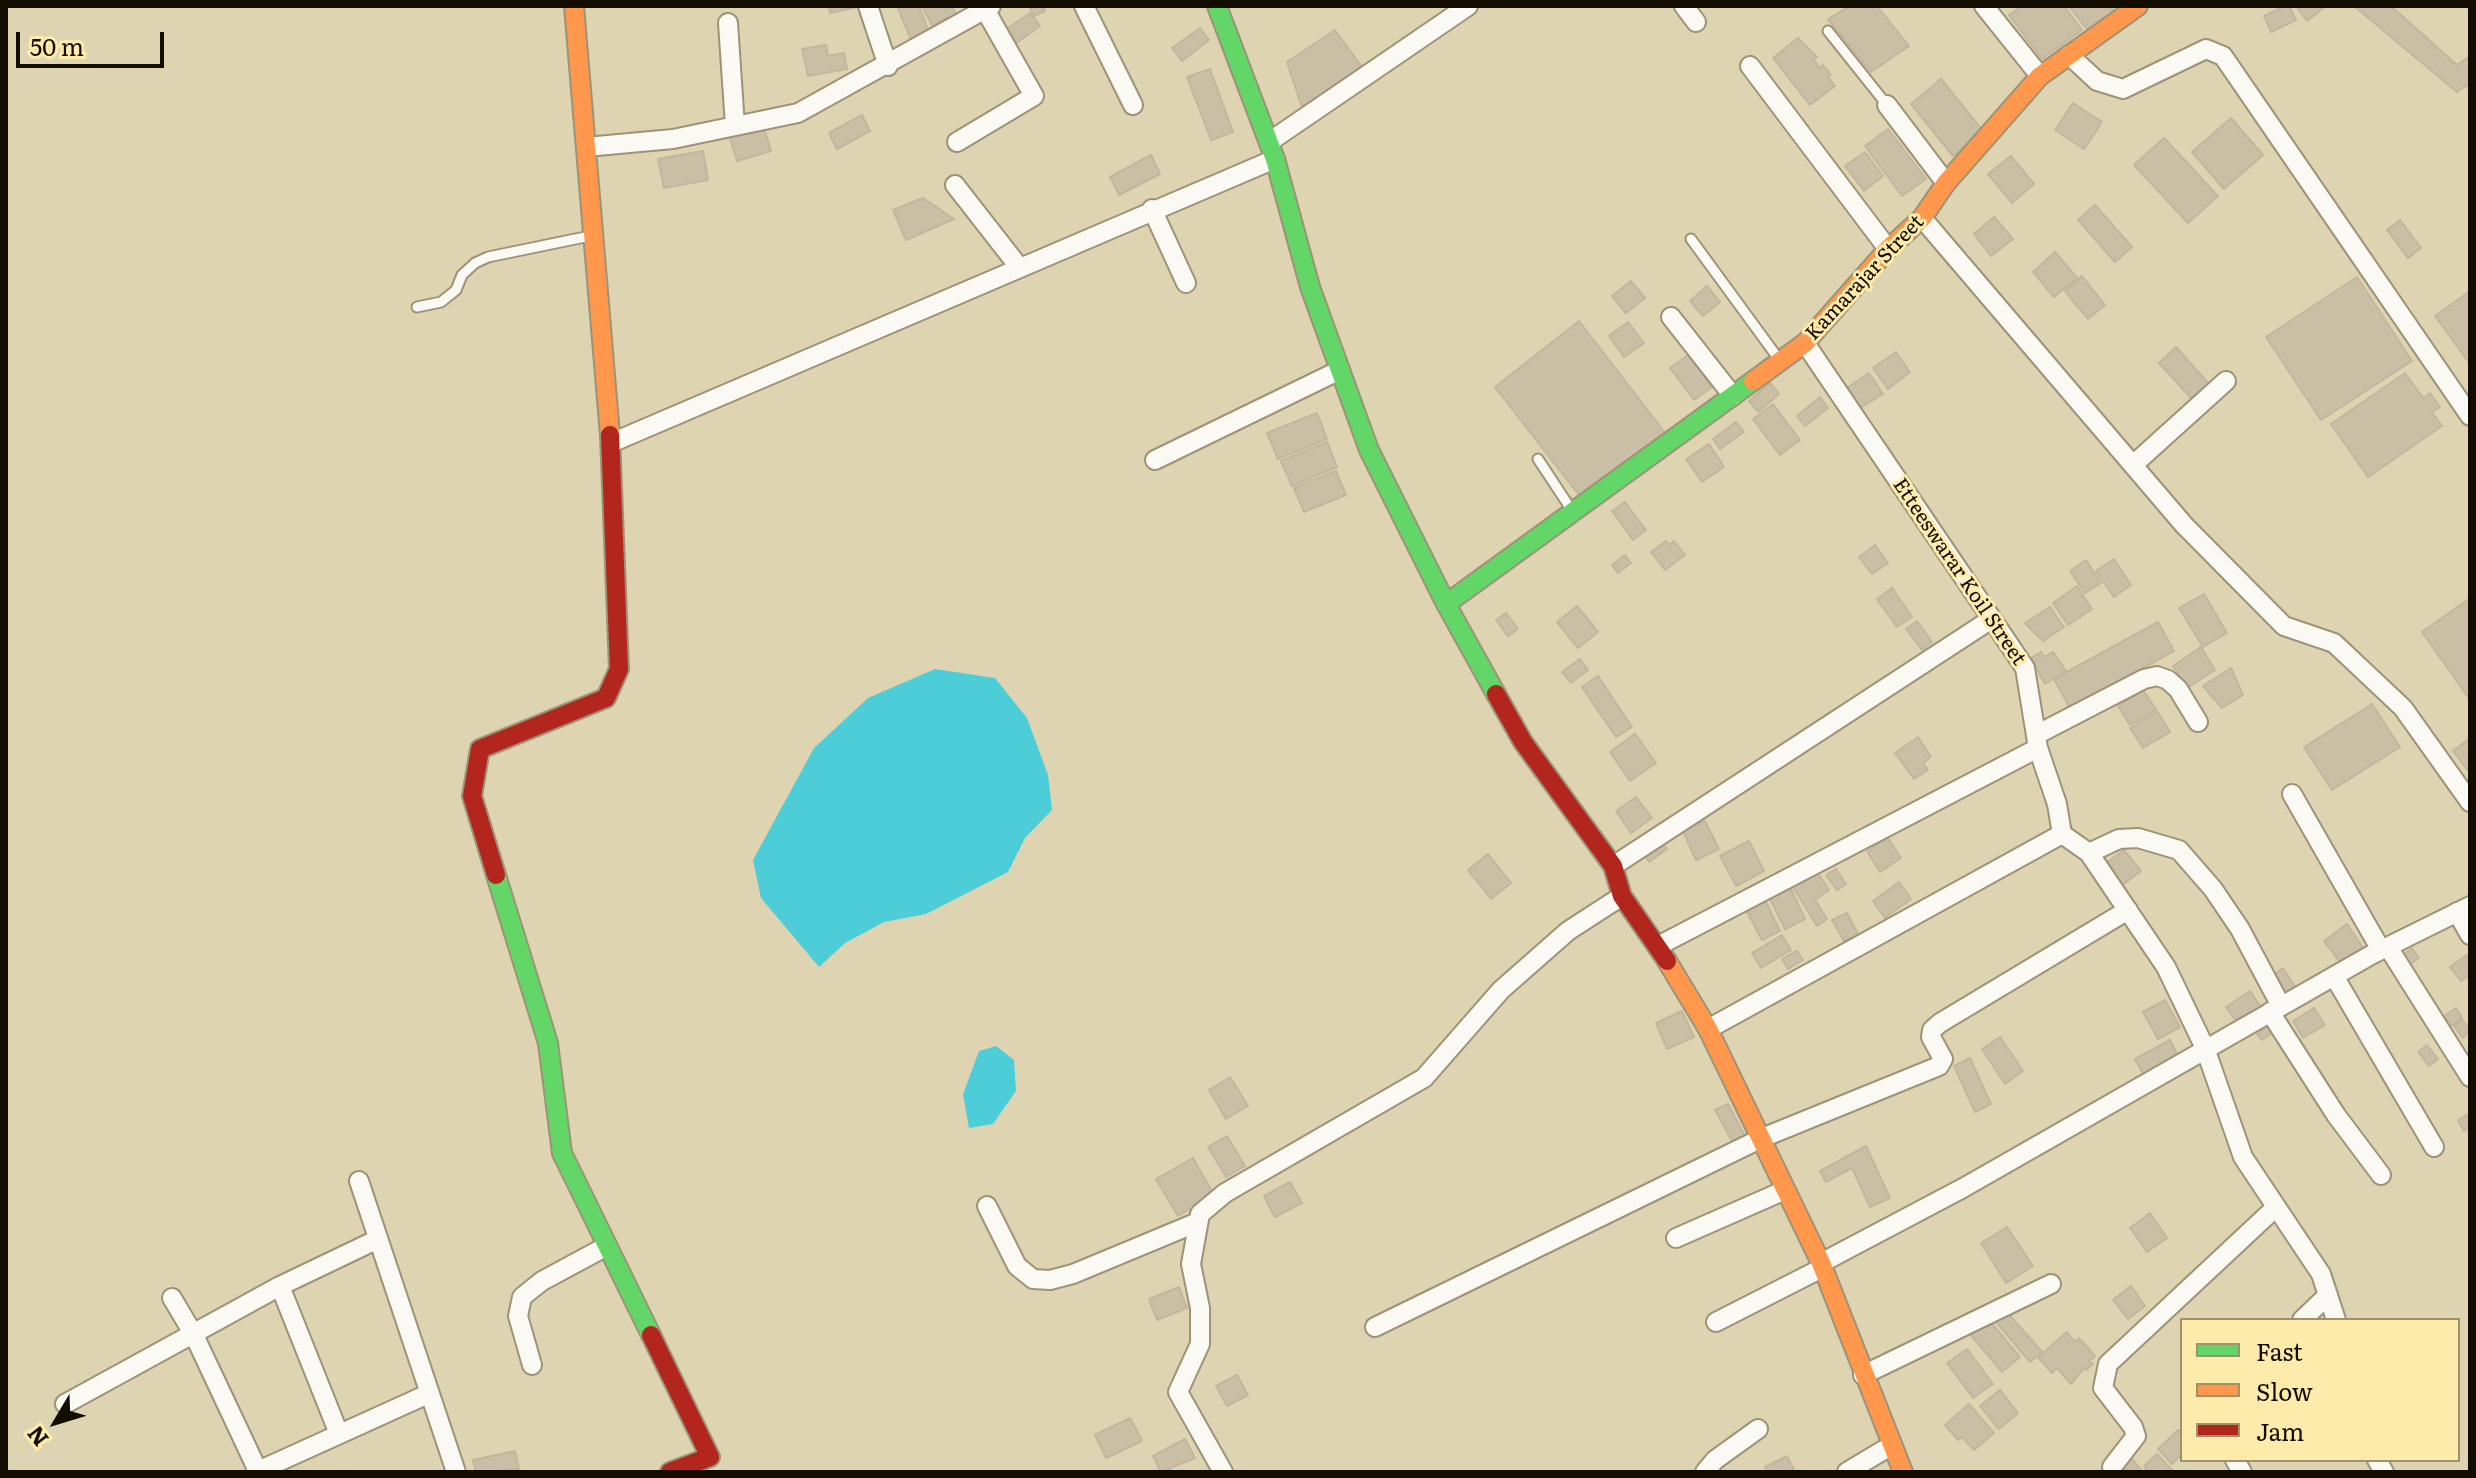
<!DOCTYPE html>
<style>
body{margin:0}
#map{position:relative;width:2476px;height:1478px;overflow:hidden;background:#ded4b1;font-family:Literata,serif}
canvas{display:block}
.frame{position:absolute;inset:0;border:8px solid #130c00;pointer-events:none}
.legend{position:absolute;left:2180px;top:1318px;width:280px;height:144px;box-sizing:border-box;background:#fdebab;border:2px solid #9f9267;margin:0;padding:10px 14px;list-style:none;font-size:24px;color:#130c00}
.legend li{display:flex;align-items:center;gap:16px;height:40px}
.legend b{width:40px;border:2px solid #9f9267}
.north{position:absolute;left:16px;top:1382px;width:80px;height:80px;-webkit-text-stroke:6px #fdebab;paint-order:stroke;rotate:232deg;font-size:22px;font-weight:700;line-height:32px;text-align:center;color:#130c00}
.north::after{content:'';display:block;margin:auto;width:28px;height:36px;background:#130c00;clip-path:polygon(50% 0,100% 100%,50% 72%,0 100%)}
.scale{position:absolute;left:16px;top:32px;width:148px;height:36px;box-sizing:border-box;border:4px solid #130c00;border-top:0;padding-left:10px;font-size:24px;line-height:28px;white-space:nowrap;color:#130c00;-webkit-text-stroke:6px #fdebab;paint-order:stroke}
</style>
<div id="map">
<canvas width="2476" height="1478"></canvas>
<div class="frame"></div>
<ul class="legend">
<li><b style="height:10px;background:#63d668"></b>Fast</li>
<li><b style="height:10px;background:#ff974d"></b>Slow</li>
<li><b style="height:10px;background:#b3261e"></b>Jam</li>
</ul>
<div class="north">N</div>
<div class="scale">50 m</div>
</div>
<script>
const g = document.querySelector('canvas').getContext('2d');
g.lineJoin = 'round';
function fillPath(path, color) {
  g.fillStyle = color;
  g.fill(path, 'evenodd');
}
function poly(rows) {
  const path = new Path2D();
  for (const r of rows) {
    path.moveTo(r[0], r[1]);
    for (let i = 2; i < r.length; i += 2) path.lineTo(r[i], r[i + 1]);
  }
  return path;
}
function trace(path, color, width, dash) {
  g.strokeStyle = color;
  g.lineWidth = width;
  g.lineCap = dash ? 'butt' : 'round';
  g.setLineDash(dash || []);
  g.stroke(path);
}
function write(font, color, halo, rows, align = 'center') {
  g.font = font + ' Literata,serif';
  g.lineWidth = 6;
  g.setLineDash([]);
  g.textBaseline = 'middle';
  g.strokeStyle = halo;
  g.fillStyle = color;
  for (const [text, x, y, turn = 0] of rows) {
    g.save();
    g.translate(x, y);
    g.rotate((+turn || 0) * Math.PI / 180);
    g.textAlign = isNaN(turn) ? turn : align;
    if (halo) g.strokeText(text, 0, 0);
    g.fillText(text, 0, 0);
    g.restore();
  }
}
const water = poly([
 [935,669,995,678,1027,718,1048,775,1052,810,1025,838,1008,872,926,914,884,922,845,943,819,967,761,898,753,860,814,748,868,698],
 [996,1046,1014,1060,1016,1091,993,1124,969,1128,963,1094,979,1051]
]);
const building = poly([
 [829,6,862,6,830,13,829,6],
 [897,6,919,6,930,34,912,42,897,6],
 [922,6,952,6,956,14,932,25,922,6],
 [1029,6,1043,6,1045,11,1034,16,1029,6],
 [1850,6,1877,6,1909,46,1871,72,1828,19,1850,6],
 [2022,6,2064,6,2082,30,2042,59,2009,15,2022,6],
 [2069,6,2110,6,2115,12,2089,32,2069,6],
 [2285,6,2289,6,2296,20,2271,32,2264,16,2285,6],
 [2296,6,2326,6,2307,21,2296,6],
 [2354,6,2391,6,2457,65,2470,56,2470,83,2457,92,2354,6],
 [1030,13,1040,26,1011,47,1001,33,1030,13],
 [1200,28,1209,40,1182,61,1172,48,1200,28],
 [1335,30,1362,67,1303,110,1287,62,1335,30],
 [1798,38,1817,57,1813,60,1820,68,1823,65,1831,75,1828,77,1835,86,1810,105,1773,58,1798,38],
 [826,45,828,56,844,53,847,69,808,76,802,49,826,45],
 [1210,69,1233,132,1211,140,1187,77,1210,69],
 [1941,79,1983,131,1953,156,1911,104,1941,79],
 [2073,103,2102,122,2084,149,2055,130,2073,103],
 [862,115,870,131,837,149,829,133,862,115],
 [2231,118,2263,155,2224,189,2192,152,2231,118],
 [763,125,771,151,737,161,729,135,763,125],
 [1888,129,1926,179,1902,196,1865,146,1888,129],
 [2164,138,2218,196,2188,223,2134,165,2164,138],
 [703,151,708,180,664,188,658,159,703,151],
 [1865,152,1883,176,1864,191,1845,166,1865,152],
 [1151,155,1160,174,1119,195,1110,177,1151,155],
 [2011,156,2034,184,2012,203,1988,174,2011,156],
 [923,198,954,219,906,240,893,210,923,198],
 [2095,205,2132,247,2115,262,2078,220,2095,205],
 [1994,217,2013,239,1991,256,1974,234,1994,217],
 [2400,220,2421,248,2408,258,2387,230,2400,220],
 [2055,252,2077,278,2054,297,2033,272,2055,252],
 [2082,276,2105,305,2088,319,2065,291,2082,276],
 [2357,277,2412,361,2321,420,2266,337,2357,277],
 [1631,281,1645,298,1626,313,1612,296,1631,281],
 [1707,286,1720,302,1703,316,1690,301,1707,286],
 [2470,291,2470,364,2435,316,2470,291],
 [1579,321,1666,434,1582,499,1495,387,1579,321],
 [1628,322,1644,343,1624,357,1609,336,1628,322],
 [2176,347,2209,384,2192,399,2159,363,2176,347],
 [1896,352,1910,372,1888,389,1873,368,1896,352],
 [1688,355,1712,387,1694,400,1670,368,1688,355],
 [1869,373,1883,394,1860,408,1847,388,1869,373],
 [2405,373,2423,398,2430,393,2440,407,2432,412,2442,426,2368,477,2331,424,2405,373],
 [1770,383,1779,394,1758,412,1749,401,1770,383],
 [1820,397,1828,408,1805,426,1797,416,1820,397],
 [1773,404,1800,440,1780,455,1753,419,1773,404],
 [1317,413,1327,439,1278,459,1267,433,1317,413],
 [1736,422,1744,432,1720,449,1713,439,1736,422],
 [1327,442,1337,467,1292,486,1281,461,1327,442],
 [1709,444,1724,467,1702,482,1686,459,1709,444],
 [1336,471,1346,495,1304,512,1294,488,1336,471],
 [1625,502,1646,530,1633,540,1612,511,1625,502],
 [1666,541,1669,545,1674,541,1685,555,1665,570,1651,552,1666,541],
 [1875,545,1888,563,1872,574,1859,557,1875,545],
 [1625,555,1631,563,1618,573,1612,565,1625,555],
 [2114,559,2131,585,2114,597,2096,571,2114,559],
 [2086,560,2101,583,2085,593,2070,571,2086,560],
 [2077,586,2092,609,2068,625,2053,603,2077,586],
 [1892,588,1912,617,1897,627,1877,599,1892,588],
 [2204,594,2227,633,2203,647,2179,608,2204,594],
 [2470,598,2470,695,2468,697,2422,632,2470,598],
 [1577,606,1598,632,1578,648,1557,622,1577,606],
 [2050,607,2064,627,2043,641,2025,623,2050,607],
 [1506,613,1518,629,1508,636,1496,620,1506,613],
 [1917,621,1932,642,1922,650,1906,629,1917,621],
 [2158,622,2174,651,2070,708,2054,679,2158,622],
 [2201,647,2215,670,2187,688,2173,666,2201,647],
 [2041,652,2044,657,2053,652,2066,671,2045,684,2031,658,2041,652],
 [1580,659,1588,670,1571,683,1562,672,1580,659],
 [2231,668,2243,695,2222,708,2203,686,2231,668],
 [1598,676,1632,727,1616,737,1582,687,1598,676],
 [2143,690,2156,709,2130,725,2118,706,2143,690],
 [2372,704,2400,747,2332,790,2304,747,2372,704],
 [2157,711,2170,732,2143,748,2130,728,2157,711],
 [1635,734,1656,763,1630,781,1610,752,1635,734],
 [1918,737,1931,757,1923,763,1928,770,1914,779,1895,753,1918,737],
 [2470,738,2470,771,2469,772,2453,751,2470,738],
 [1636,797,1652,818,1631,833,1616,811,1636,797],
 [1705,821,1719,849,1696,860,1683,831,1705,821],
 [1888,838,1901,858,1880,872,1867,851,1888,838],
 [1659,839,1667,849,1649,862,1642,852,1659,839],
 [1749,841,1764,871,1736,886,1720,856,1749,841],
 [2124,850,2141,871,2121,886,2105,864,2124,850],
 [1488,854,1511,883,1491,899,1468,870,1488,854],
 [1836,869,1846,884,1837,890,1826,875,1836,869],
 [1818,873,1829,890,1815,900,1827,919,1817,926,1793,887,1818,873],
 [1899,882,1911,899,1885,918,1873,901,1899,882],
 [1790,887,1805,919,1785,929,1769,897,1790,887],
 [1764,898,1780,931,1762,940,1745,908,1764,898],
 [1847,913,1858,934,1844,941,1832,920,1847,913],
 [2347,924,2364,949,2342,965,2324,941,2347,924],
 [1782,935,1791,950,1761,968,1752,953,1782,935],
 [2412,948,2419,958,2406,967,2400,957,2412,948],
 [1797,951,1803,960,1788,969,1782,959,1797,951],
 [2467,955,2470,975,2461,981,2450,967,2467,955],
 [2283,968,2296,988,2280,998,2268,978,2283,968],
 [2250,991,2261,1007,2238,1024,2226,1007,2250,991],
 [2165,1000,2180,1027,2158,1039,2143,1012,2165,1000],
 [2314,1008,2325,1025,2303,1038,2293,1021,2314,1008],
 [2456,1008,2462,1018,2451,1026,2444,1016,2456,1008],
 [1682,1011,1694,1037,1667,1049,1656,1023,1682,1011],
 [2462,1020,2470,1030,2463,1038,2454,1026,2462,1020],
 [2270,1025,2275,1031,2262,1040,2257,1034,2270,1025],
 [2000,1037,2023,1071,2005,1084,1982,1049,2000,1037],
 [2170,1040,2179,1058,2145,1077,2135,1059,2170,1040],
 [2427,1045,2438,1059,2429,1066,2418,1052,2427,1045],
 [1970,1058,1991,1104,1975,1112,1954,1066,1970,1058],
 [1230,1077,1248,1106,1226,1119,1209,1090,1230,1077],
 [1728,1104,1745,1136,1733,1143,1715,1110,1728,1104],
 [2470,1113,2470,1127,2464,1131,2458,1120,2470,1113],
 [1227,1136,1245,1166,1226,1177,1208,1147,1227,1136],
 [1866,1146,1890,1198,1870,1207,1852,1168,1826,1182,1820,1171,1866,1146],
 [1193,1158,1214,1195,1178,1216,1156,1179,1193,1158],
 [1290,1182,1302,1203,1275,1217,1264,1196,1290,1182],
 [2150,1213,2167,1238,2147,1252,2130,1228,2150,1213],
 [2007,1227,2033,1266,2006,1283,1981,1243,2007,1227],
 [2131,1286,2145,1306,2128,1319,2113,1300,2131,1286],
 [1179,1287,1187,1308,1157,1320,1149,1299,1179,1287],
 [2007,1312,2042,1352,2030,1362,1996,1322,2007,1312],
 [1989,1320,2020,1357,2002,1372,1971,1335,1989,1320],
 [2067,1332,2075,1342,2079,1338,2095,1356,2089,1361,2093,1364,2086,1370,2084,1368,2071,1384,2057,1368,2052,1373,2038,1357,2067,1332],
 [1967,1349,1993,1384,1973,1398,1947,1363,1967,1349],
 [1237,1375,1248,1395,1227,1406,1216,1386,1237,1375],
 [2000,1390,2018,1413,1999,1429,1980,1406,2000,1390],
 [1969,1404,1994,1433,1974,1450,1962,1437,1958,1440,1945,1425,1969,1404],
 [1130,1418,1142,1441,1106,1458,1095,1435,1130,1418],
 [2178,1430,2182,1434,2182,1454,2172,1464,2158,1449,2178,1430],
 [1185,1439,1195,1458,1161,1472,1153,1456,1185,1439],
 [515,1451,519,1469,476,1472,473,1460,515,1451],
 [2157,1454,2172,1470,2170,1472,2149,1472,2144,1466,2157,1454],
 [1787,1456,1795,1472,1767,1472,1765,1467,1787,1456],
 [2131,1458,2143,1472,2116,1472,2116,1471,2131,1458]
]);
const lane = poly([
 [1828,31,1887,105],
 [1691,239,1778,358],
 [417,307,441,302,456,290,462,275,475,263,488,257,590,236],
 [1538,459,1571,509]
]);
const street = poly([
 [868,6,888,66],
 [1084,6,1133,105],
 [1684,6,1696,22],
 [1984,6,2040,76],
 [728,23,735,126],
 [2069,55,2097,81,2123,89,2206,49,2223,56,2470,416],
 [1750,66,1888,249],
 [1887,105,1946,183],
 [957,142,1034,96,983,6],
 [1269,142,1468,6],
 [586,147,673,139,798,113,991,6],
 [955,185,1019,267],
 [1152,209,1186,283],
 [1922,218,2184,525,2284,626,2334,643,2403,708,2470,802],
 [1671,317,1733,396],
 [1805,343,2025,668,2038,748,2057,804,2062,834,2089,853,2166,967,2205,1048,2243,1157,2321,1274,2336,1320],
 [611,443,1275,159],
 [1155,460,1340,370],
 [2133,465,2226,381],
 [2036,735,2144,679,2157,676,2168,680,2178,689,2198,722],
 [2292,794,2381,950],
 [2089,853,2119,839,2138,838,2179,850,2213,889,2240,929,2281,1006],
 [1613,866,1990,620],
 [2457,912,2470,935],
 [1658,946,2038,748],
 [2388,947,2470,1077],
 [2334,976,2434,1147],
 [2270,1012,2336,1115,2381,1175],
 [1708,1029,2062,834],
 [359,1181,456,1472],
 [987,1206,1017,1266,1033,1279,1050,1280,1073,1274,1198,1222],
 [1676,1238,1783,1191],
 [1821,1263,1963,1188,2371,955,2470,906],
 [280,1286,339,1434],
 [172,1298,194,1335,258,1471],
 [2302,1320,2328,1295],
 [1716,1322,1822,1268],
 [1375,1327,1762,1138,1939,1066,1943,1059,1931,1037,1932,1030,1940,1023,2128,910],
 [532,1365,518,1316,522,1297,542,1281,607,1246],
 [1863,1375,2051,1284],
 [65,1404,280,1286,376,1240],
 [2235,1460,2242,1472],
 [2377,1460,2384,1472],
 [2112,1467,2136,1436,2133,1427,2103,1388,2108,1364,2275,1208],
 [256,1472,428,1394],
 [1223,1472,1178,1392,1200,1344,1200,1308,1191,1264,1200,1214,1225,1193,1424,1078,1501,990,1568,931,1622,896],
 [1705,1472,1715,1460,1758,1429],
 [1847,1472,1892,1445]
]);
const fast = poly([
 [1217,6,1275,159,1310,287,1369,450,1446,604,1496,694],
 [1446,604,1753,381],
 [496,875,548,1043,562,1153,651,1335]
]);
const slow = poly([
 [574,6,610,435],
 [1753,381,1805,343,1888,249,1922,218,1946,183,2040,76,2138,6],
 [1667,961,1708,1029,1821,1263,1903,1472]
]);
const jam = poly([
 [1496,694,1523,742,1613,866,1622,896,1667,961],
 [496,875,472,796,480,749,606,698,619,669,610,435],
 [651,1335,710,1457,670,1472]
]);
const streetNames = [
 ["Kamarajar Street",1865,278,-47],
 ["Etteeswarar Koil Street",1959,572,56]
];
fillPath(water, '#4ccdd8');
fillPath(building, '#cabfa5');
trace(building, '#c2b69c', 2);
trace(lane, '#9c9478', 13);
trace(street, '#9c9478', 22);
trace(fast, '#9c9478', 22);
trace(slow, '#9c9478', 22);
trace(jam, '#9c9478', 22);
trace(lane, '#faf9f3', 9);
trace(street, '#faf9f3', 18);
trace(fast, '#63d668', 18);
trace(slow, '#ff974d', 18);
trace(jam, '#b3261e', 18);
write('20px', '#130c00', '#fdebab', streetNames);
</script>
